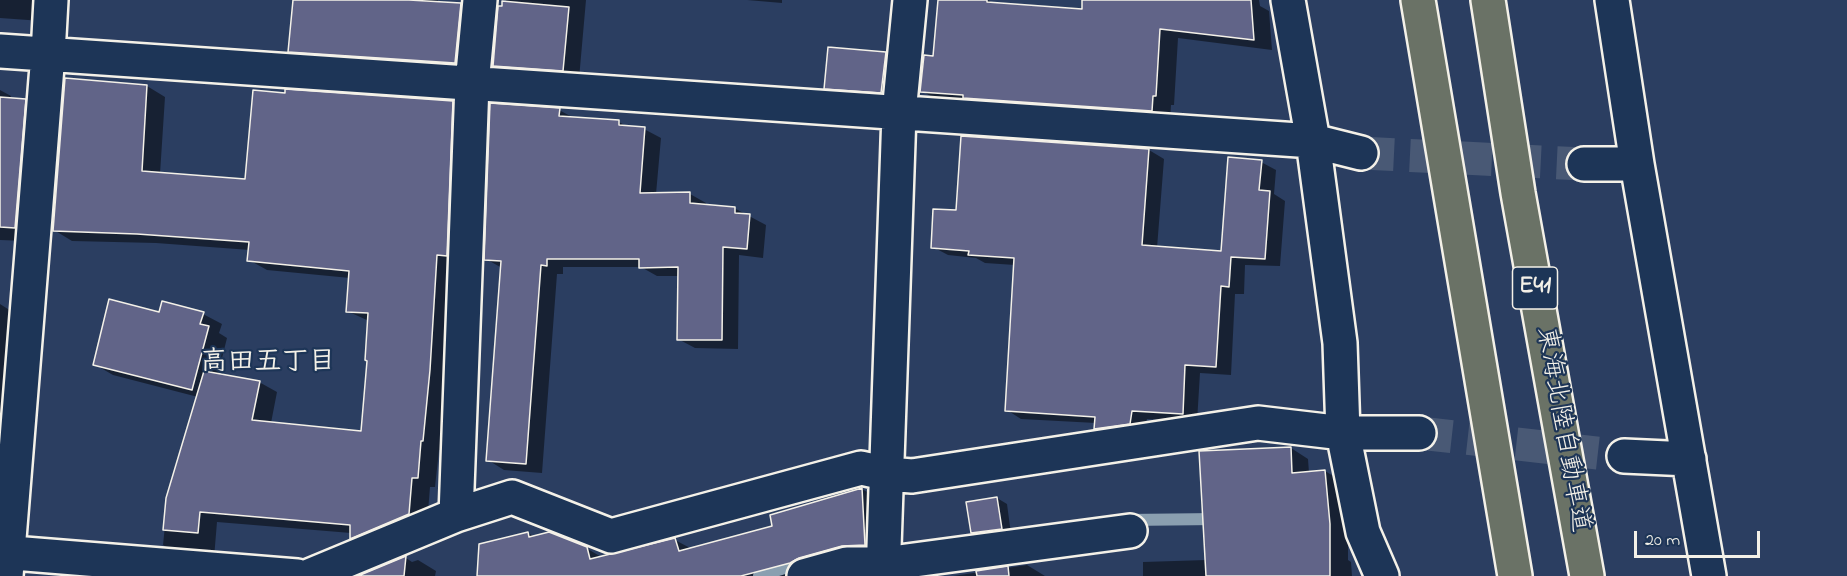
<!DOCTYPE html>
<meta charset="utf-8">
<style>
body{margin:0}
#map{position:relative;width:1847px;height:576px;overflow:hidden;background:#2b3e61;font-family:"Indie Flower",sans-serif}
canvas{display:block}
.scale{position:absolute;left:1634px;top:531px;width:126px;height:27px;box-sizing:border-box;border:3px solid #f4f1e8;border-top:0;padding-left:8px;font-size:18px;line-height:21px;white-space:nowrap;color:#f4f1e8;-webkit-text-stroke:4px #1d3557;paint-order:stroke}
</style>
<div id="map">
<canvas width="1847" height="576"></canvas>
<div class="scale">20 m</div>
</div>
<script>
const g = document.querySelector('canvas').getContext('2d');
g.lineJoin = 'round';
function fillPath(path, color) {
  g.fillStyle = color;
  g.fill(path, 'evenodd');
}
function poly(rows) {
  const path = new Path2D();
  for (const r of rows) {
    path.moveTo(r[0], r[1]);
    for (let i = 2; i < r.length; i += 2) path.lineTo(r[i], r[i + 1]);
  }
  return path;
}
function trace(path, color, width, dash) {
  g.strokeStyle = color;
  g.lineWidth = width;
  g.lineCap = dash ? 'butt' : 'round';
  g.setLineDash(dash || []);
  g.stroke(path);
}
function write(font, color, halo, rows, align = 'center') {
  g.font = font + ' "Indie Flower","Klee One",sans-serif';
  g.lineWidth = 4.5;
  g.setLineDash([]);
  g.textBaseline = 'middle';
  g.strokeStyle = halo;
  g.fillStyle = color;
  for (const [text, x, y, turn = 0] of rows) {
    g.save();
    g.translate(x, y);
    g.rotate((+turn || 0) * Math.PI / 180);
    g.textAlign = isNaN(turn) ? turn : align;
    if (halo) g.strokeText(text, 0, 0);
    g.fillText(text, 0, 0);
    g.restore();
  }
}
const shadow = poly([
 [0,0,44,0,42,21,0,18],
 [294,0,438,0,438,3,460,5,475,13,470,71,305,60,290,51],
 [506,0,586,0,579,79,510,74,494,65],
 [747,0,782,0,782,3],
 [939,0,988,0,995,4,1083,10,1084,0,1259,0,1260,6,1269,11,1272,50,1178,38,1174,105,1171,105,1170,121,939,101,922,91,934,57],
 [886,53,904,64,899,102,844,99,826,88],
 [66,80,147,86,165,97,160,174,247,181,452,102,470,113,441,450,439,450,435,487,430,487,427,524,369,548,351,538,351,533,217,522,214,558,181,556,163,545,168,496,198,397,113,375,94,364,161,314,203,314,222,324,219,333,227,338,218,374,259,382,277,392,271,423,362,432,369,361,369,321,347,311,350,278,267,270,249,260,250,250,156,243,72,241,54,230],
 [0,90,11,96,10,99,25,100,44,111,25,241,0,240],
 [559,110,574,118,619,122,628,127,644,129,661,138,656,194,690,194,706,203,706,206,734,208,766,225,763,258,739,255,738,349,695,348,678,339,679,276,657,276,641,267,563,267,563,274,557,274,542,473,504,470,488,460,502,268,486,259],
 [962,137,1149,150,1164,159,1157,248,1222,252,1261,162,1276,170,1274,194,1285,201,1280,266,1245,265,1244,294,1235,294,1231,375,1200,373,1197,422,1147,419,1144,432,1110,437,1096,428,1096,423,1021,419,1007,410,1015,265,985,263,976,258,948,255,933,247,958,212],
 [0,304,11,311,0,484],
 [1291,448,1308,459,1309,473,1325,471,1343,482,1348,535,1348,560,1351,562,1352,576,1143,576,1143,562,1206,560],
 [862,489,879,499,883,548,792,576,478,576,528,533,535,537,586,548,603,558,675,540,692,549,774,527],
 [997,498,1007,504,1011,534,982,538,972,532],
 [406,558,412,562,418,560,436,571,435,576,362,576],
 [1027,565,1045,576,953,576]
]);
const stream = poly([
 [1126,520,1217,519],
 [759,576,807,561]
]);
const building = poly([
 [293,0,409,0,461,3,455,63,288,52,293,0],
 [938,0,987,0,987,2,1082,9,1082,0,1251,0,1254,40,1160,29,1156,96,1153,96,1152,111,963,98,963,95,920,92,924,55,933,56,938,0],
 [502,1,569,7,563,71,493,66,498,6,502,6,502,1],
 [828,47,886,52,881,93,824,89,828,47],
 [65,78,147,85,142,171,245,179,253,90,285,93,285,89,453,101,447,256,437,255,430,370,423,441,421,441,418,478,412,478,409,514,350,539,350,525,200,512,198,533,163,530,166,498,204,371,260,381,252,420,361,431,367,361,365,360,368,313,346,312,349,271,247,261,249,242,137,234,53,231,65,78],
 [0,97,26,99,15,228,0,227,0,97],
 [490,103,560,108,559,116,619,120,619,125,645,127,640,193,690,192,690,203,735,207,735,213,750,214,747,249,723,247,722,340,677,340,678,267,639,268,639,259,547,259,547,266,541,265,526,464,486,461,501,261,484,260,490,103],
 [961,136,1149,149,1142,245,1221,251,1228,157,1262,160,1259,190,1270,191,1265,259,1231,257,1229,287,1221,286,1216,367,1185,365,1183,414,1132,411,1130,424,1094,429,1095,417,1005,411,1014,258,968,255,969,251,931,248,933,209,956,210,961,136],
 [109,299,159,312,162,301,204,312,200,324,209,326,192,390,93,365,109,299],
 [1291,447,1292,473,1325,470,1330,524,1330,576,1206,576,1199,451,1291,447],
 [862,488,865,545,842,546,799,558,790,563,741,576,477,576,479,544,528,532,529,537,549,532,587,547,590,559,675,538,679,551,772,526,770,515,862,488],
 [997,497,1002,529,971,533,966,502,997,497],
 [406,556,404,576,358,576,406,556],
 [1008,566,1009,576,977,576,976,571,1008,566]
]);
const minorTunnel = poly([
 [1361,153,1584,164],
 [1419,433,1624,456]
]);
const minor = poly([
 [1288,0,1313,141,1340,343,1343,433,1363,532,1382,576],
 [1612,0,1637,164,1709,576],
 [0,51,1313,141,1361,153],
 [1584,164,1637,164],
 [1624,456,1689,459],
 [456,515,472,84,480,0],
 [0,552,297,576],
 [6,576,48,54,51,0],
 [309,576,456,515,512,497,611,536,861,468,888,474,912,476,1258,423,1343,433,1419,433],
 [804,576,847,564,884,564,1130,531],
 [883,576,899,113,910,0]
]);
const highway = poly([
 [1418,0,1515,576],
 [1488,0,1518,193,1587,576]
]);
const shields = [
 [1535,288,45]
];
const shieldNames = [
 ["E41",1535,288]
];
const streetNames = [
 ["東海北陸自動車道",1561,430,80]
];
const neighbourhoodNames = [
 ["高田五丁目",268,365]
];
fillPath(shadow, '#0007');
trace(stream, '#8a9fb0', 12);
fillPath(building, '#616488');
trace(building, '#f4f1e8', 1.5);
trace(minorTunnel, '#495975', 33, [33, 16]);
trace(minor, '#f4f1e8', 38);
trace(highway, '#f4f1e8', 38);
trace(minor, '#1d3557', 33);
trace(highway, '#6a7266', 33);
for (const [x, y, w] of shields) {
  const box = new Path2D();
  box.roundRect(x - w / 2, y - 21, w, 42, 4.5);
  g.fillStyle = '#1d3557';
  g.fill(box);
  trace(box, '#f4f1e8', 1.5);
}
write('bold 24px', '#f4f1e8', null, shieldNames);
write('26px', '#f4f1e8', '#1d3557', streetNames);
write('bold 27px', '#f4f1e8', '#1d3557', neighbourhoodNames);
</script>
